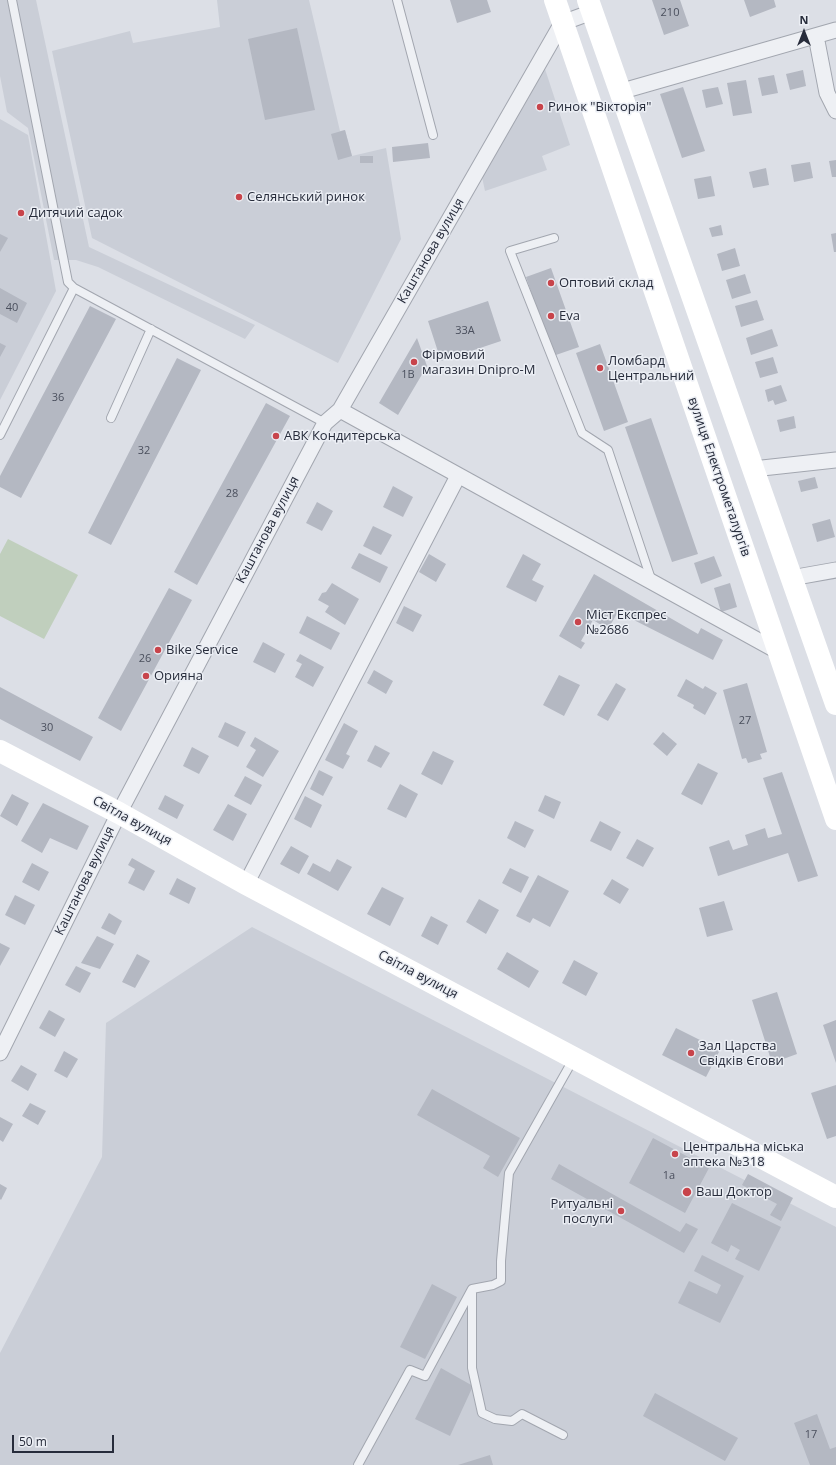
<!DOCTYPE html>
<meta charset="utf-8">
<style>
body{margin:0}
#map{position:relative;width:836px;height:1465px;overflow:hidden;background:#dcdfe6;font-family:"Open Sans",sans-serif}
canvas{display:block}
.north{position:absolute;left:784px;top:12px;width:40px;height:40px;-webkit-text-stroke:3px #ebeef4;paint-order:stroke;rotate:0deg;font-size:11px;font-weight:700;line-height:16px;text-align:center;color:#272c3b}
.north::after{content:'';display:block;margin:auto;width:14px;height:18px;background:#272c3b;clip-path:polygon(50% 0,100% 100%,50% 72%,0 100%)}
.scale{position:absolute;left:12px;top:1435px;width:102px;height:18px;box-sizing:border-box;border:2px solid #272c3b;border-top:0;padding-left:5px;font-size:12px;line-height:14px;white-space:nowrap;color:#272c3b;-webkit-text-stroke:3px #ebeef4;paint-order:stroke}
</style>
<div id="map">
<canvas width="836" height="1465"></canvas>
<div class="north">N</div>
<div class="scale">50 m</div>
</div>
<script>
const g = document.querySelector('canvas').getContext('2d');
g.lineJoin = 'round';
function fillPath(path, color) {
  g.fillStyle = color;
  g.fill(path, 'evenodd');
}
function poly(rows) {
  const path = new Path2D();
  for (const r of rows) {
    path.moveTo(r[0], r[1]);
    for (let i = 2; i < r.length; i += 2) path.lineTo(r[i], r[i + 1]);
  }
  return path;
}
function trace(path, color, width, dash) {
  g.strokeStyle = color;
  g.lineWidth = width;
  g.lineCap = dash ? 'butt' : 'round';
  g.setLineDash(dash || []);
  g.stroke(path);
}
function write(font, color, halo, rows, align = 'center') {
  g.font = font + ' "Open Sans",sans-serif';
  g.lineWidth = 3;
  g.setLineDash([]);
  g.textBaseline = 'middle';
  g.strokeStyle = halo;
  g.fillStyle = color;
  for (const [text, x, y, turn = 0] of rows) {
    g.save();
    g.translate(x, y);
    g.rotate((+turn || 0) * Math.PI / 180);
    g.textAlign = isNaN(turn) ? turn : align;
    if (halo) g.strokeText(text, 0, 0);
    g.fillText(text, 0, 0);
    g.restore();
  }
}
const built = poly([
 [0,0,36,0,89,247,255,325,245,339,98,267,76,260,54,260,28,128,7,112,0,76],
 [217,0,309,0,340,131,345,130,352,156,386,148,401,239,338,363,92,238,52,51,130,31,133,43,220,27],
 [545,69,570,145,542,156,547,170,485,191,482,177],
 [0,119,28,135,56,291,0,400],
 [252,927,836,1227,836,1465,0,1465,0,1353,102,1157,106,1023]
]);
const green = poly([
 [8,539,78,575,44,639,0,616,0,554]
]);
const building = poly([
 [450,0,487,0,491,12,457,23],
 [652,0,680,0,689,26,664,35],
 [744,0,774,0,776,7,750,17],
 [297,28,315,110,265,120,248,39],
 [803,70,806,86,790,90,786,74],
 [774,75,778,93,762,96,758,78],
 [746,80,752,113,733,116,727,83],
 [683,87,705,151,682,158,660,94],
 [718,87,723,104,706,108,702,90],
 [345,130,352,156,338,160,331,134],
 [428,143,430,158,393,162,392,147],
 [360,156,373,156,373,163,360,163],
 [836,160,836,177,832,177,829,161],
 [810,162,813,178,794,182,791,165],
 [766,168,769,185,753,188,749,172],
 [711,176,715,196,698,199,694,179],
 [721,225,723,235,712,237,709,228],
 [836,233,836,252,834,252,831,234],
 [0,234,8,238,0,252],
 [735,248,740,266,722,271,717,254],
 [551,268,579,347,553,356,526,277],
 [745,274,751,293,732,299,726,280],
 [0,288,27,303,17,323,0,314],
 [757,300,764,320,741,327,735,306],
 [488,301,501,341,441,361,428,321],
 [90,306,116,319,21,498,0,487,0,476],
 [772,329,778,346,751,355,746,338],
 [417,338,427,366,398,415,379,403],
 [0,343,6,346,0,357],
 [600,344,628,422,604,431,576,353],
 [773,357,778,373,760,378,755,362],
 [177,358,201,370,111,545,88,533],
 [781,385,787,401,775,405,773,400,768,402,765,390],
 [266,403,290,416,197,585,174,572],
 [794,416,796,428,780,432,777,420],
 [651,418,698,554,672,562,625,427],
 [815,477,818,488,801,492,798,481],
 [393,486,413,497,403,517,383,507],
 [317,502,333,511,322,531,306,523],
 [830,519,835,537,817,542,812,524],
 [373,526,392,535,381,555,363,546],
 [359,553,388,567,380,583,351,568],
 [429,554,446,564,436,582,419,572],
 [523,554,541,564,532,580,544,586,536,602,506,587],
 [714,556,722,576,701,584,694,563],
 [594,574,698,634,701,628,723,640,713,660,618,612,608,629,593,620,581,641,585,643,581,649,559,636],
 [332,583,359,599,345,625,325,612,329,606,318,600,322,593,326,592],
 [730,583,737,607,721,612,714,588],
 [169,588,192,600,121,731,98,718],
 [404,606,422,615,413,632,396,623],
 [307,616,340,633,331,650,299,633],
 [263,642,285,654,275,673,253,662],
 [300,654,324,667,313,687,295,677,302,664,296,661],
 [374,670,393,681,386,694,367,683],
 [559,675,580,685,564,716,543,705],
 [686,679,703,689,705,686,717,693,705,715,693,708,694,705,677,696],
 [616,683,626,689,608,721,597,715],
 [747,683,767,752,760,754,762,759,748,763,746,758,742,759,723,690],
 [0,687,93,737,80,761,0,719],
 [225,722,246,732,238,747,218,737],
 [344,723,358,731,346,754,350,756,343,769,325,760],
 [663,732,677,744,667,756,653,744],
 [255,737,279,751,263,777,246,767,256,750,250,746],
 [375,745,390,753,381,768,367,761],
 [192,747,209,756,199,774,183,766],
 [433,751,454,761,442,785,421,774],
 [698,763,718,773,702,805,681,794],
 [319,770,333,777,323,796,310,789],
 [782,772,818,876,798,882,788,853,718,876,709,847,729,840,733,850,748,845,745,835,765,828,768,838,782,834,763,778],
 [245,776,262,785,251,805,234,796],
 [400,784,418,794,406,818,387,809],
 [12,794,29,803,17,826,0,816],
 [165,795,184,805,177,819,158,809],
 [545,795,561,802,554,819,538,811],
 [305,796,322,805,311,828,294,819],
 [43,803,89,826,77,850,50,838,42,853,21,841],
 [228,804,247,814,233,841,213,830],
 [515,821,534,830,525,848,507,838],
 [600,821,621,832,611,851,590,841],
 [637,839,654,848,643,867,626,858],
 [291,846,309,856,299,874,280,864],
 [132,858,155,871,144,891,128,883,135,869,128,865],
 [337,859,352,867,338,891,307,874,313,863,330,872],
 [32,863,49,872,39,891,22,882],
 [510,868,529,877,521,893,502,883],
 [538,875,569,891,550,927,533,918,530,923,516,916],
 [177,878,196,888,189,904,169,894],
 [612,879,629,889,620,904,603,894],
 [382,887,404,898,390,926,367,914],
 [15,895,35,905,25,925,5,915],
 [479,899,499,910,486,934,466,922],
 [724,901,733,930,707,937,699,908],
 [109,913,122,921,115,935,101,928],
 [431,916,448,925,438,945,421,936],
 [97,936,114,944,100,969,81,963],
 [0,943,10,948,0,966],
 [507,952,539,971,529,988,497,969],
 [137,954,150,961,135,988,122,982],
 [574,960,598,973,586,996,562,983],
 [76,966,91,973,80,993,65,985],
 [777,992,797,1054,772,1063,752,1000],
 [49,1010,65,1019,55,1037,39,1028],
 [836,1020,836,1063,823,1025],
 [676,1028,720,1050,706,1077,662,1055],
 [64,1051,78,1059,67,1078,54,1071],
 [21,1065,37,1074,28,1091,11,1081],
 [836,1085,836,1136,827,1139,811,1093],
 [432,1089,520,1138,498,1177,483,1168,490,1156,417,1115],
 [30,1103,46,1111,38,1125,22,1116],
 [0,1117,13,1124,3,1142,0,1140],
 [653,1138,709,1168,685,1213,629,1183],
 [559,1164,680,1232,686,1223,698,1229,684,1253,551,1179],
 [748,1174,793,1198,781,1221,770,1215,777,1204,742,1185],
 [0,1184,7,1188,1,1200,0,1199],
 [732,1203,781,1227,759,1271,735,1259,740,1250,731,1245,728,1252,711,1243],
 [702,1255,744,1276,720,1323,678,1303,689,1281,717,1294,721,1285,694,1271],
 [432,1284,457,1297,425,1359,400,1347],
 [441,1368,473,1386,450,1436,415,1419],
 [655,1393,738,1438,725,1461,643,1416],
 [817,1414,830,1449,836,1447,836,1465,810,1465,794,1423],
 [490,1455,493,1465,458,1465]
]);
const lane = poly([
 [12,0,68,282,74,288,325,423],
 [397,0,433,135],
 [554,238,510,251,582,433,608,450,652,582],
 [111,418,151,329],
 [0,435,74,288],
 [472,1290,472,1368,482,1413,495,1419,512,1421,522,1414,563,1435],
 [358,1465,410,1370,425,1376,472,1289,493,1285,501,1281,501,1261,509,1173,574,1058]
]);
const street = poly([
 [816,36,827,93,836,111],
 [619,92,836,30],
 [340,410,779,652],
 [753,469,836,460],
 [791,578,836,570],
 [246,884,458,476],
 [0,1053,119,813,325,423,340,410,562,23,592,12]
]);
const secondary = poly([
 [555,0,836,819],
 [588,0,836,704],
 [0,751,119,813,246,884,836,1197]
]);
const markers = [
 [540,107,4,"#c8444b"],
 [239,197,4,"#c8444b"],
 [21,213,4,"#c8444b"],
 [551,283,4,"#c8444b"],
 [551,316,4,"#c8444b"],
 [414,362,4,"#c8444b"],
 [600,368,4,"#c8444b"],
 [276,436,4,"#c8444b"],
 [578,622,4,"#c8444b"],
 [158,650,4,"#c8444b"],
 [146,676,4,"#c8444b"],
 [691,1053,4,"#c8444b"],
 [675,1154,4,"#c8444b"],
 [687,1192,5,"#c8444b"],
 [621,1211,4,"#c8444b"]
];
const numberNames = [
 ["210",670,13],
 ["40",12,308],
 ["33А",465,331],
 ["1В",408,375],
 ["36",58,398],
 ["32",144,451],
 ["28",232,494],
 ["26",145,659],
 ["27",745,721],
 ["30",47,728],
 ["1а",669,1176],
 ["17",811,1435]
];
const poiNames = [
 ["Ринок \"Вікторія\"",548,107],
 ["Селянський ринок",247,197],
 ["Дитячий садок",29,213],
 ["Оптовий склад",559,283],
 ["Eva",559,316],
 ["Фірмовий",422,355],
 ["магазин Dnipro-M",422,370],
 ["Ломбард",608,361],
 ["Центральний",608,376],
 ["АВК Кондитерська",284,436],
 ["Міст Експрес",586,615],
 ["№2686",586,630],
 ["Bike Service",166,650],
 ["Орияна",154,676],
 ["Зал Царства",699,1046],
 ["Свідків Єгови",699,1061],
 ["Центральна міська",683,1147],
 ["аптека №318",683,1162],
 ["Ваш Доктор",696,1192],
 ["Ритуальні",613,1204,"right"],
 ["послуги",613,1219,"right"]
];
const streetNames = [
 ["Каштанова вулиця",431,251,-60],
 ["вулиця Електрометалургів",719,477,71],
 ["Каштанова вулиця",268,530,-62],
 ["Світла вулиця",132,821,29],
 ["Каштанова вулиця",85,881,-64],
 ["Світла вулиця",418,975,28]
];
fillPath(built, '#caced7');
fillPath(green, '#c0cfbd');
fillPath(building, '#b4b8c2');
trace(lane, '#a2a6af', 10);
trace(street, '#a2a6af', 17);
trace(lane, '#eef0f4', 8);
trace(street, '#eef0f4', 15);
trace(secondary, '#fff', 22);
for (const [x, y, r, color] of markers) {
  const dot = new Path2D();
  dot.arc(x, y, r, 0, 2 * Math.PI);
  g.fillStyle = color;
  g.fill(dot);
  trace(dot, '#ebeef4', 1.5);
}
write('11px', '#4a4f5d', null, numberNames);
write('13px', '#272c3b', '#ebeef4', poiNames, 'left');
write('13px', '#272c3b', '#ebeef4', streetNames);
</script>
